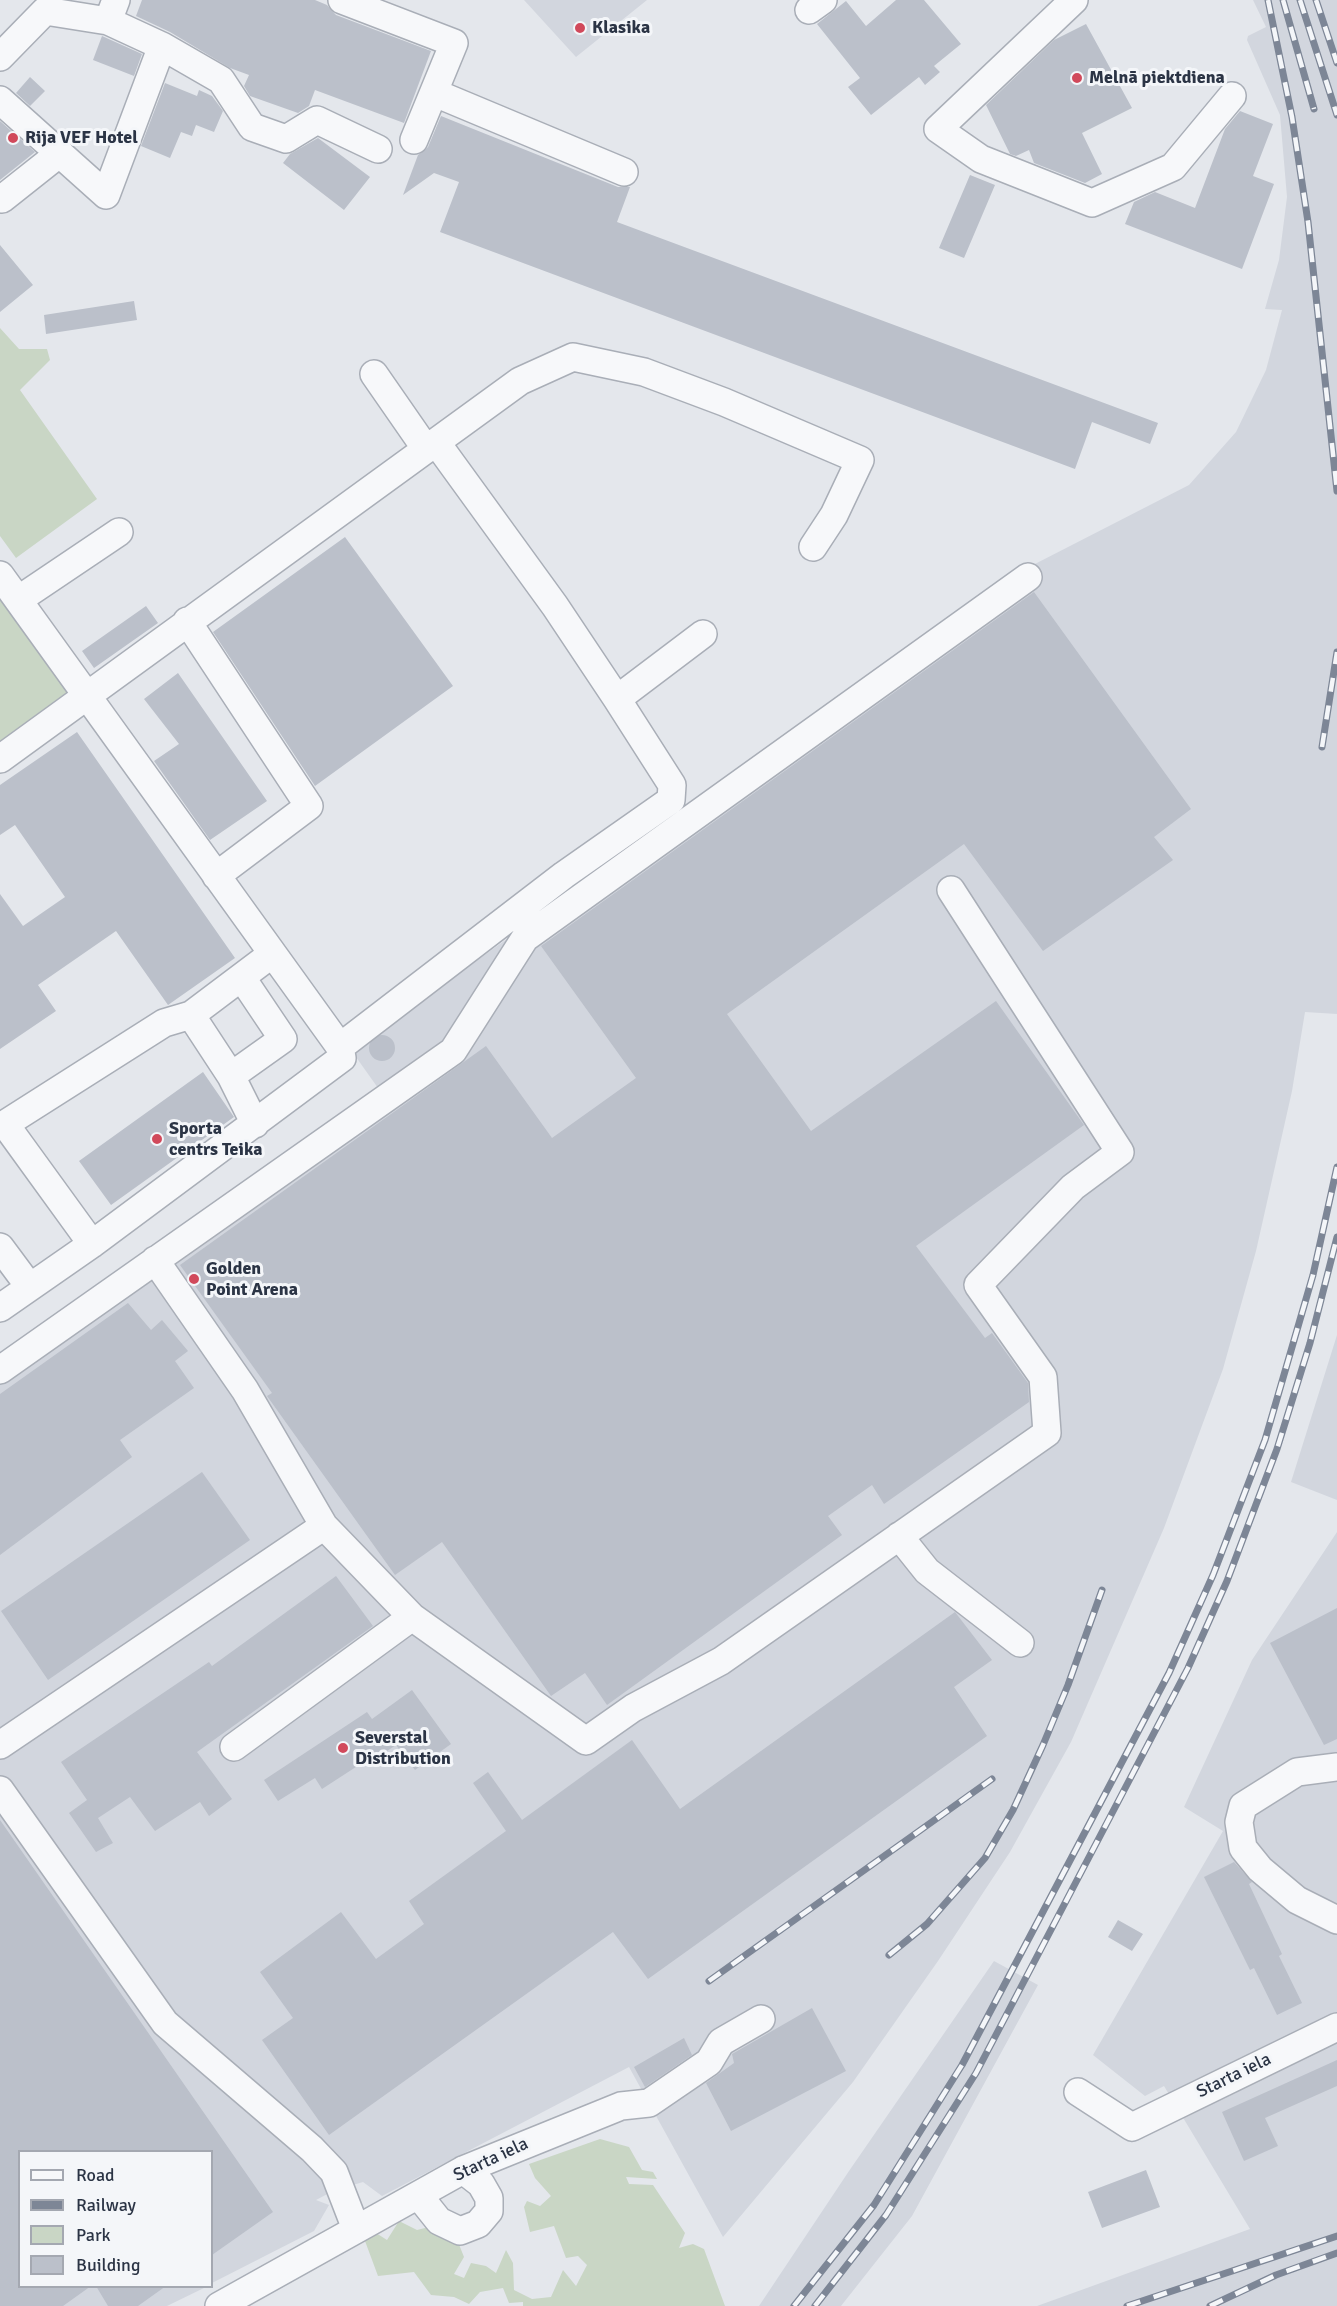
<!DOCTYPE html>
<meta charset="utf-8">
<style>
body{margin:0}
#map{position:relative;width:1337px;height:2306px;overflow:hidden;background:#e4e7ec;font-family:Signika,sans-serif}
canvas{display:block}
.legend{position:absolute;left:18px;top:2150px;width:195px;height:138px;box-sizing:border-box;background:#f4f6f9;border:2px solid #a4a8b1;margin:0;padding:8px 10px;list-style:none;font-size:18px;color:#2b3445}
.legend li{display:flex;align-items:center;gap:12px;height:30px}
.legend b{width:30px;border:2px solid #a4a8b1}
</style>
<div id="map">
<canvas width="1337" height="2306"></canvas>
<ul class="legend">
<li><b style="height:8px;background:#f7f8fa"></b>Road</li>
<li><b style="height:8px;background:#7d8696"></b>Railway</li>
<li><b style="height:16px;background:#c9d6c5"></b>Park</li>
<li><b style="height:16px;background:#bbc0ca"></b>Building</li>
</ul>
</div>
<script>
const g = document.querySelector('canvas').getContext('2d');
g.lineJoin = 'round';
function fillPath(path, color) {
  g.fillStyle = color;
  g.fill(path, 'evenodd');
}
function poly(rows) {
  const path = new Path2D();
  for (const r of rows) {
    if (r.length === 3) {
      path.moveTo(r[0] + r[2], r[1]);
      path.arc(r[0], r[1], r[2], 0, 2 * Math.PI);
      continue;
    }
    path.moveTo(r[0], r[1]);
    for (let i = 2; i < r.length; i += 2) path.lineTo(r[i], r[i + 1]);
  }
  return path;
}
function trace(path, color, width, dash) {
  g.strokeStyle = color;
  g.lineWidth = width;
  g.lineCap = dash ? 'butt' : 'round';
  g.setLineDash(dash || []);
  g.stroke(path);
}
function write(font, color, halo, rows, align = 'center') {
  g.font = font + ' Signika,sans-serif';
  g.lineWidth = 6;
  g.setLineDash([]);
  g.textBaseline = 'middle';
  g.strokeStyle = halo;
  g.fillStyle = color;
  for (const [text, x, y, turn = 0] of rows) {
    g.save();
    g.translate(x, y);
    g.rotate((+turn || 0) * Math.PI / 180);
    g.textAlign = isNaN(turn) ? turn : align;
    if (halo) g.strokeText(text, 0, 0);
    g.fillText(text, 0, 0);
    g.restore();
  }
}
const built = poly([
 [524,0,647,0,576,57],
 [1253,0,1337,0,1337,1014,1305,1012,1292,1091,1256,1251,1223,1369,1164,1528,1071,1742,1010,1852,938,1961,853,2082,723,2237,629,2067,382,2196,363,2182,333,2191,316,2200,329,2205,314,2231,212,2283,212,2152,20,2152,20,2286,206,2287,167,2306,0,2306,0,1359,378,1088,351,1050,1031,566,1189,485,1236,432,1266,370,1282,310,1265,309,1279,260,1287,197,1280,115,1247,40,1248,36,1266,27],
 [1337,1335,1337,1500,1291,1482],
 [1337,1532,1337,2306,1037,2306,1250,2229,1164,2086,1145,2096,1093,2055,1223,1831,1184,1807,1252,1660],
 [994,1961,1038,1985,912,2216,841,2306,759,2306,849,2171]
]);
const green = poly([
 [0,328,19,349,47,349,50,360,20,390,97,499,16,558,0,536],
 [0,599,68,694,0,743],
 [600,2139,629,2147,642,2170,653,2172,657,2179,626,2177,629,2184,653,2185,685,2233,679,2248,693,2244,704,2249,725,2306,523,2306,523,2302,509,2303,503,2288,480,2292,469,2304,454,2297,431,2295,414,2272,378,2276,365,2241,376,2233,387,2240,399,2221,417,2230,433,2226,454,2232,464,2257,454,2274,464,2278,471,2263,486,2266,496,2273,506,2250,513,2263,514,2290,532,2299,551,2297,563,2270,576,2286,587,2265,578,2256,566,2258,554,2226,530,2232,524,2207,527,2201,540,2206,551,2196,535,2178,529,2164]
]);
const building = poly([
 [142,0,315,0,327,5,336,15,431,51,404,123,315,90,309,106,298,113,250,96,244,86,249,75,230,68,170,32,136,16],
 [896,0,924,0,961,44,934,66,940,72,925,85,919,77,871,115,848,87,860,78,817,24,846,1,866,26],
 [1086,24,1132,108,1082,133,1102,174,1085,183,1034,163,1029,150,1016,156,1010,154,986,105,1054,40],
 [102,36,142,54,134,76,93,60],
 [30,77,45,91,30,106,16,93],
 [165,83,197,96,199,90,212,96,223,111,214,132,196,125,192,136,181,132,170,158,141,146],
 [1240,111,1273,124,1253,176,1274,184,1242,269,1125,224,1134,202,1155,192,1195,208,1225,129],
 [441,116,618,187,630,187,617,222,1158,423,1150,444,1092,422,1075,469,440,232,459,182,434,173,403,195,418,155,428,147],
 [0,121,35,152,0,180],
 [318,138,370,177,344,210,283,163,290,154],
 [970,175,995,185,964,258,939,248],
 [0,245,33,285,0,312],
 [134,301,137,320,46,334,44,315],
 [345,537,453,686,315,786,213,632],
 [1034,592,1191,809,1154,837,1173,860,1043,951,964,844,727,1014,811,1131,996,1001,1084,1125,916,1246,985,1338,992,1333,1028,1383,1029,1402,884,1504,872,1485,828,1516,842,1535,607,1705,585,1673,551,1696,442,1542,395,1575,267,1396,272,1393,180,1265,486,1046,552,1138,636,1078,541,946],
 [146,606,158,623,94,668,82,651],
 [178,673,267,801,210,840,154,761,179,744,144,699],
 [77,732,235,958,168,1005,116,931,38,985,56,1011,0,1049,0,894,23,926,65,897,15,825,0,835,0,785],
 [382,1048,13],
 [203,1072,234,1117,111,1205,79,1161],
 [128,1303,151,1330,162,1320,188,1351,175,1361,194,1388,120,1440,132,1457,0,1555,0,1394],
 [202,1472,250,1540,48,1680,1,1611],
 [336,1576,373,1626,197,1752,232,1799,209,1816,200,1802,155,1831,130,1797,98,1818,113,1843,96,1852,69,1813,87,1800,61,1762,209,1662,212,1666],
 [1337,1608,1337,1739,1324,1745,1270,1643],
 [955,1612,992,1660,954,1687,987,1736,648,1979,613,1932,329,2135,262,2040,293,2018,260,1972,341,1912,376,1959,424,1924,409,1901,506,1831,473,1783,488,1772,522,1820,632,1740,680,1809],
 [412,1690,451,1744,415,1770,396,1745,381,1755,379,1752,322,1789,315,1778,278,1801,264,1780,367,1712,372,1719],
 [0,1820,273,2212,212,2255,212,2151,20,2151,20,2286,91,2286,63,2306,0,2306],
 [1234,1862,1252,1882,1249,1884,1282,1954,1279,1956,1302,2003,1277,2015,1254,1968,1250,1970,1204,1877],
 [1118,1920,1143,1934,1132,1951,1108,1937],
 [812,2008,846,2071,731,2131,706,2083,734,2063,732,2054],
 [684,2038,692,2055,645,2087,634,2067],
 [1337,2060,1337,2086,1265,2118,1278,2146,1244,2161,1222,2112],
 [1146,2170,1160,2207,1102,2228,1088,2192],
 [96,2286,166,2286,138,2306,108,2306]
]);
const minor = poly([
 [116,0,108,21,162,46,221,80,252,127,286,139,317,120,378,149],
 [342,0,454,43,414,140],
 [1074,0,938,129,981,159,1092,203,1173,167,1232,96],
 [809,10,823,0],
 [0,57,45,11,108,21],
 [435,93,624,172],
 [0,100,106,195,162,46],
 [2,199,60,153],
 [374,374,426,449],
 [0,575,340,1047,342,1058,92,1244,0,1308],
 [18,600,119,532],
 [187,621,309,806,216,876],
 [617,699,703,634],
 [0,759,520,381,573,357,644,372,724,402,860,460,834,515,813,547],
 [191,1015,231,1076,255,1124],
 [340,1047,564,875,671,800,672,785,617,699,555,606,436,442],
 [231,1076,283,1039,242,978],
 [92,1244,5,1124,164,1023,191,1015,272,954],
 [0,1247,29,1286],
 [155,1260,245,1390,324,1526,412,1617,586,1741,633,1708,721,1661,1047,1433,1043,1377,978,1285,1073,1187,1120,1152,951,890],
 [0,1370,453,1051,525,938,1028,577],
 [899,1536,927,1571,1020,1643],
 [0,1745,324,1526],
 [234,1747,412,1617],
 [1337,1767,1297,1772,1243,1806,1239,1822,1243,1848,1260,1869,1297,1900,1337,1920],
 [0,1790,165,2023,312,2149,334,2172,356,2229],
 [1078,2092,1132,2127,1337,2027],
 [419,2196,439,2221,460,2231,478,2224,489,2211,489,2198,481,2184,463,2170],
 [219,2306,463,2170,621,2106,649,2103,709,2062,721,2042,761,2019]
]);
const rail = poly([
 [1268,0,1292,117,1308,222,1337,491],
 [1283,0,1314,109],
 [1300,0,1337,115],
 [1316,0,1337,63],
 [1322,747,1337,652],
 [889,1955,927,1924,985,1858,1013,1810,1043,1745,1068,1685,1102,1590],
 [709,1981,992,1779],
 [794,2306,874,2205,962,2065,1169,1673,1213,1575,1265,1440,1313,1275,1337,1167],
 [815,2306,886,2215,976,2073,1188,1668,1227,1581,1277,1449,1310,1343,1337,1237],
 [1127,2306,1337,2236],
 [1210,2306,1276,2275,1337,2253]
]);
const markers = [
 [580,28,6,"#d1495b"],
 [1077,78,6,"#d1495b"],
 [13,138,6,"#d1495b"],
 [157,1139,6,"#d1495b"],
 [194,1279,6,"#d1495b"],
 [343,1748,6,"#d1495b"]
];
const poiNames = [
 ["Klasika",592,28],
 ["Melnā piektdiena",1089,78],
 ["Rija VEF Hotel",25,138],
 ["Sporta",169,1129],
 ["centrs Teika",169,1150],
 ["Golden",206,1269],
 ["Point Arena",206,1290],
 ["Severstal",355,1738],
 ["Distribution",355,1759]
];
const streetNames = [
 ["Starta iela",1234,2076,-26],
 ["Starta iela",491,2160,-25]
];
fillPath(built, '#d2d6de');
fillPath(green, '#c9d6c5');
fillPath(building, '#bbc0ca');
trace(minor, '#a9aeb7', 30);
trace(minor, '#f7f8fa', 27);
trace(rail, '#7d8696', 7);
trace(rail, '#f4f6f9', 4.5, [14]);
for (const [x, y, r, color] of markers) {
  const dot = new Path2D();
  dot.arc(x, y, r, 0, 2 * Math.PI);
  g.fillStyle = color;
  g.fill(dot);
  trace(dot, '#f4f6f9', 2);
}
write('bold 18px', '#2b3445', '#f4f6f9', poiNames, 'left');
write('18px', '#2b3445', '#f4f6f9', streetNames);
</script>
